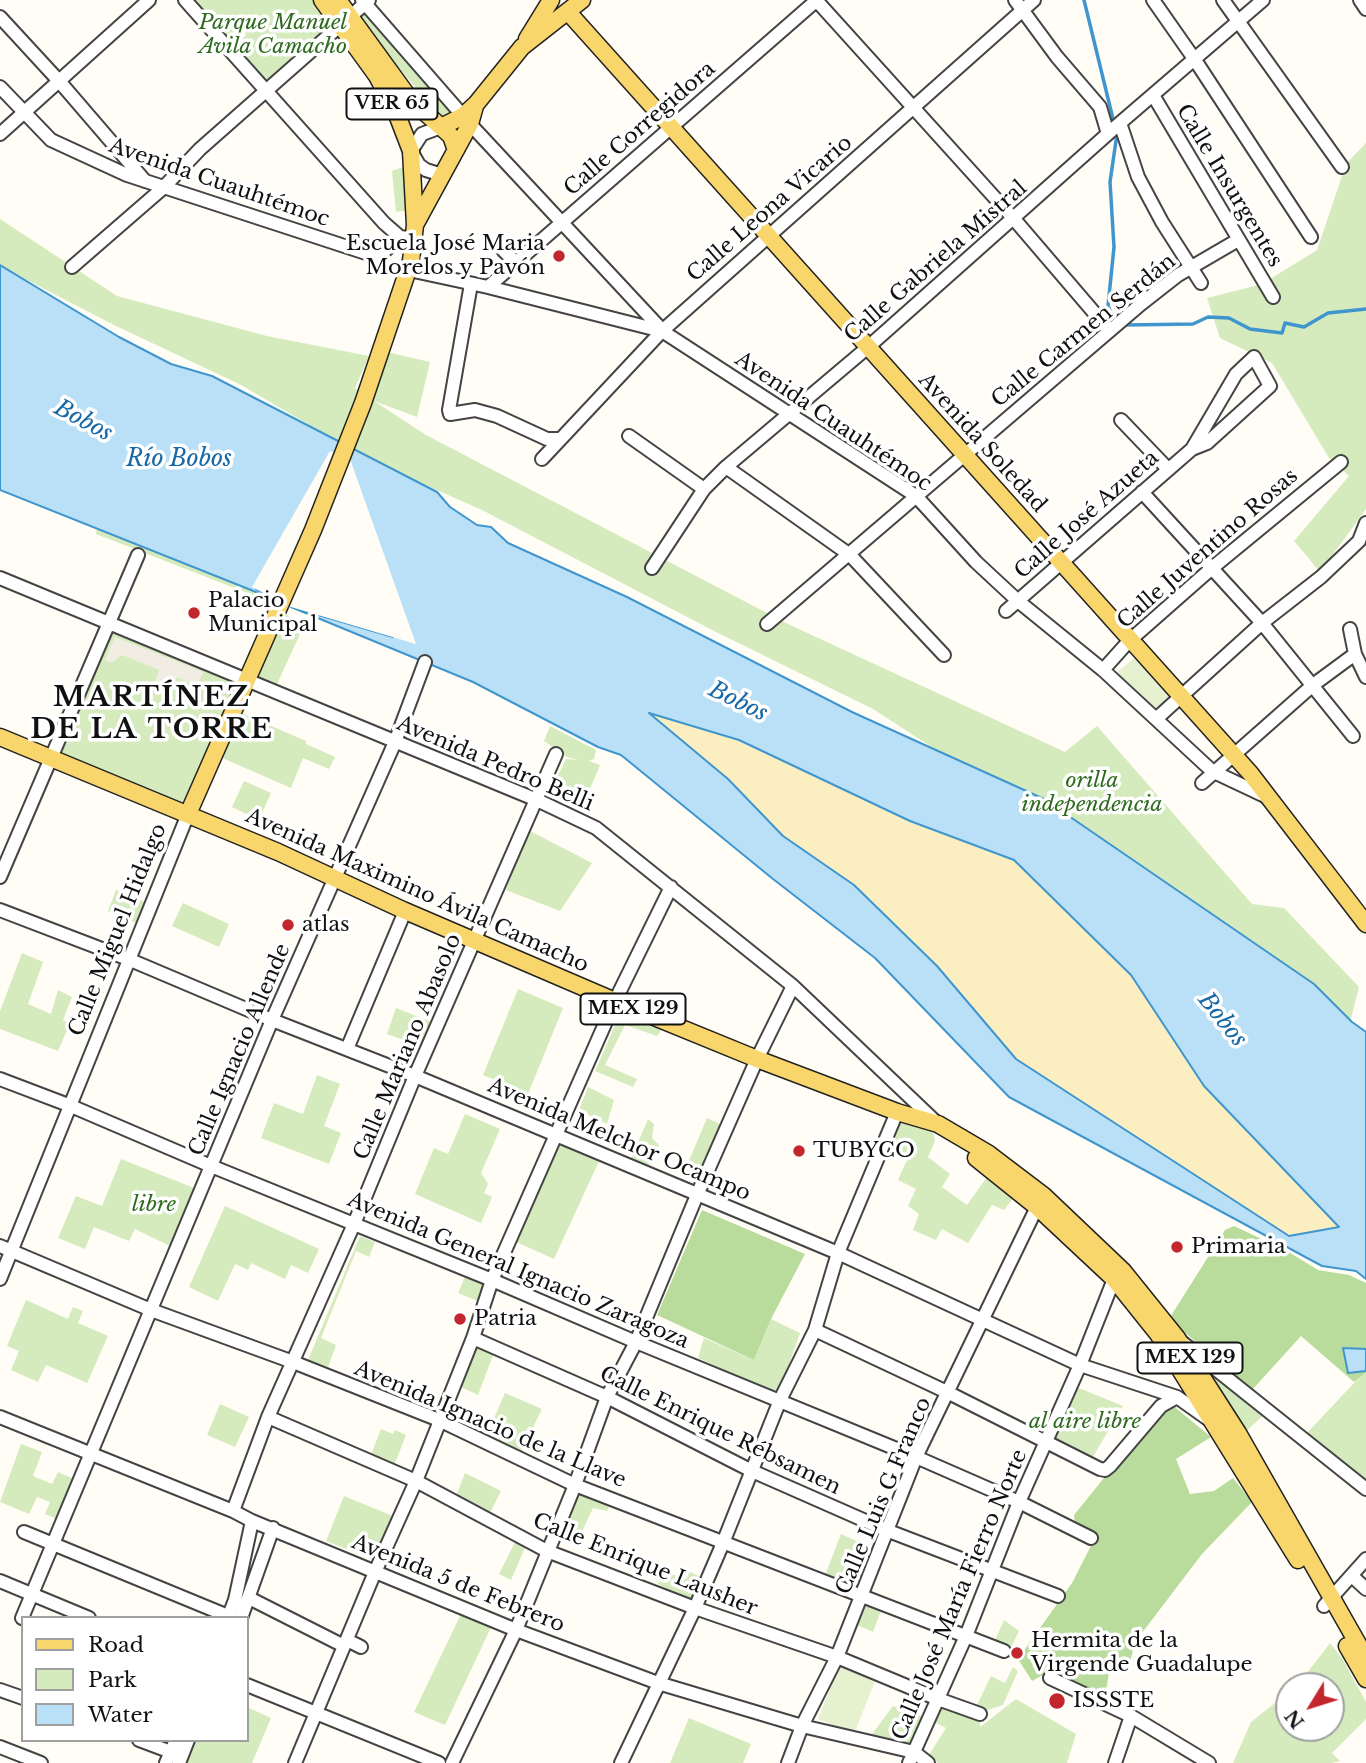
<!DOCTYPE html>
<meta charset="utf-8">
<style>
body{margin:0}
#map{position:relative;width:1366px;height:1763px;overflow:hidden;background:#fffdf5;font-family:"Libre Baskerville",serif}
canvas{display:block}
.legend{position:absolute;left:21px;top:1616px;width:228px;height:126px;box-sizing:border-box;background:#fff;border:2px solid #a0a0a0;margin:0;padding:9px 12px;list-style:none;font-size:21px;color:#111}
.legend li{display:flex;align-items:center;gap:14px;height:35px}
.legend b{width:35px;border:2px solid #a0a0a0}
.north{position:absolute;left:1275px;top:1672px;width:70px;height:70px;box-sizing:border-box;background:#fff;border:2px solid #a0a0a0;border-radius:50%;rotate:232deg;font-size:19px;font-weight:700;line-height:28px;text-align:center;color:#111}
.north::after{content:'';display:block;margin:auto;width:24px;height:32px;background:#c4262e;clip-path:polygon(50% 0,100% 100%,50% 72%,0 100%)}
</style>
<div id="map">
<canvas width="1366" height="1763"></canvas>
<ul class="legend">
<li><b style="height:9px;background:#f9d66b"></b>Road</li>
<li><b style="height:19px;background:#d5ebbd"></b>Park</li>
<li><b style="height:19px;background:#b9e0f7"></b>Water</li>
</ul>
<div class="north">N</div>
</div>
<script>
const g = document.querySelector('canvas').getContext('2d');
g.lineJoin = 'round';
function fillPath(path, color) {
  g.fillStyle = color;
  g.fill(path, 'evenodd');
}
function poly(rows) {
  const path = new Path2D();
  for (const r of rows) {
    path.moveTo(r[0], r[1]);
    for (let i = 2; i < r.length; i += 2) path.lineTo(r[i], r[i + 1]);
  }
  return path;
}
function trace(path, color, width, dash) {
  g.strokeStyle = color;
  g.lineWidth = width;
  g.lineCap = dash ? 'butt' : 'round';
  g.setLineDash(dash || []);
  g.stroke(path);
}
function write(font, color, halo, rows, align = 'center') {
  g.font = font + ' "Libre Baskerville",serif';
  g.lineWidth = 7;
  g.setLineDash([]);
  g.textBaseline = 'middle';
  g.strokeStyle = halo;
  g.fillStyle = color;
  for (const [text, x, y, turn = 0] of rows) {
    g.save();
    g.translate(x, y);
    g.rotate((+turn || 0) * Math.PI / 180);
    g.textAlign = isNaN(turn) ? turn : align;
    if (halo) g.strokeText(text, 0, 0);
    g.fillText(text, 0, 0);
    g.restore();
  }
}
const green = poly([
 [187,0,317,0,337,25,270,86],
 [365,5,455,113,442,120,355,14],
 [1366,143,1366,509,1320,572,1294,541,1349,476,1329,458,1272,363,1220,338,1207,298,1262,284,1317,250,1346,164],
 [403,167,409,210,396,212,392,171],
 [0,219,117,296,267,336,369,356,355,388,370,398,387,352,430,362,417,417,374,401,426,435,790,625,1065,752,1097,726,1252,904,1284,908,1359,987,1351,1019,873,709,716,632,482,510,369,460,241,385,114,325,0,266],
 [97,527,271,598,273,603,96,534],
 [284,614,305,623,277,684,258,676],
 [108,623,241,678,187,811,54,756],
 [239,712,306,741,306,744,335,757,329,769,303,758,291,788,220,757],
 [550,726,596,750,594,759,589,761,600,765,582,808,551,790,566,759,578,760,567,757,544,741],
 [244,781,271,793,259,820,232,807],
 [528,830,592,863,560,911,506,890],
 [116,890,145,902,136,923,108,911],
 [183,903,229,924,219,947,172,926],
 [22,953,43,962,28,1004,51,1014,58,990,72,997,63,1020,70,1023,58,1051,0,1029,0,1011],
 [518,989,563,1008,528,1094,483,1075],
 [396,1008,432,1022,423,1047,387,1034],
 [620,1014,662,1029,657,1036,625,1025,605,1065,637,1079,633,1087,595,1071],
 [317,1075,340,1084,324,1126,341,1133,329,1164,261,1138,274,1103,303,1114],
 [588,1087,614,1100,607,1124,579,1110],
 [465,1114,500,1129,481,1173,488,1184,484,1193,492,1197,481,1223,415,1194,434,1148,448,1154],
 [900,1117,932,1127,935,1141,928,1157,950,1174,942,1187,967,1205,989,1174,1015,1196,1004,1210,992,1205,968,1243,942,1229,936,1240,913,1230,919,1214,908,1206,916,1189,898,1180,907,1160,889,1153],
 [707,1118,724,1126,697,1182,683,1175],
 [648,1119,654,1124,652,1138,659,1145,648,1166,631,1158],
 [557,1139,600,1159,554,1259,512,1240],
 [121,1159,194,1188,172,1247,135,1229,129,1241,94,1227,85,1249,58,1238,76,1196,102,1206],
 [225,1206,319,1249,308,1273,291,1265,285,1279,251,1263,248,1270,235,1264,218,1301,189,1287],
 [360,1236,375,1242,369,1257,356,1251,321,1338,336,1345,328,1367,308,1360],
 [466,1274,484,1284,478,1301,458,1293],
 [26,1300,68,1319,73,1307,83,1311,78,1323,108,1336,87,1383,46,1365,38,1382,11,1370,19,1351,7,1346],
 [771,1319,800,1333,778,1395,698,1358,704,1338,754,1360],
 [477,1342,495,1350,478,1395,461,1387],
 [1203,1363,1265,1414,1243,1434],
 [1366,1373,1366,1480,1307,1433,1354,1383],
 [1074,1386,1123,1406,1091,1460,1049,1441],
 [505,1393,542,1409,519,1456,485,1439],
 [220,1404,249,1417,235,1447,207,1435],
 [381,1429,393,1434,395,1430,406,1435,394,1466,370,1457],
 [21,1444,42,1452,33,1476,52,1484,58,1472,74,1479,57,1519,45,1514,50,1502,37,1497,29,1514,0,1502],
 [465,1473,501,1491,488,1517,455,1499],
 [578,1490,611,1501,607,1511,593,1508,579,1538,559,1531],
 [344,1496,393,1516,376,1561,326,1541],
 [841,1534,876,1550,860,1592,824,1578],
 [517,1538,527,1543,511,1580,499,1574],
 [663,1571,686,1579,690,1572,705,1579,694,1604,658,1584],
 [864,1599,883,1605,873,1632,855,1624],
 [462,1612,494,1621,445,1725,414,1712],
 [1004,1620,1019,1631,1009,1652,993,1645],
 [1330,1643,1342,1658,1366,1702,1366,1719,1332,1753,1340,1761,1332,1763,1233,1763,1251,1722,1289,1692,1289,1728,1331,1728,1331,1686,1297,1686],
 [1013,1667,1018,1671,1003,1705,982,1712,975,1709,991,1676,1005,1683],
 [1016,1699,1076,1734,1067,1763,938,1763,929,1755,946,1728,930,1720,939,1701,980,1717,980,1727],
 [893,1706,924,1717,913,1745,872,1734],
 [247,1707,271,1718,252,1763,181,1763,190,1740,247,1740],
 [689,1718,751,1744,743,1763,670,1763]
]);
const forest = poly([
 [702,1210,805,1254,771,1319,754,1360,657,1315],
 [1234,1226,1287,1251,1318,1270,1349,1275,1366,1283,1366,1373,1354,1382,1301,1336,1252,1390,1169,1319,1225,1230],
 [1171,1404,1211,1437,1176,1459,1190,1494,1214,1491,1233,1478,1252,1502,1202,1554,1135,1642,1130,1662,1110,1666,1105,1698,1050,1678,1041,1676,1032,1681,1018,1659,1072,1583,1095,1538,1075,1525,1074,1515,1112,1468]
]);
const sand = poly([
 [647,712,739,740,910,821,1014,860,1131,975,1204,1086,1340,1227,1289,1236,1016,1059,937,966,854,885,783,836,728,779]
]);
const pitch = poly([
 [1137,656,1174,695,1156,713,1116,673],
 [841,1661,877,1676,854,1734,818,1719]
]);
const plaza = poly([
 [115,637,204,672,196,686,177,677,170,691,154,684,159,670,122,655,111,663,105,660]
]);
const water = poly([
 [0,265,119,337,171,364,212,376,437,492,450,507,477,525,491,527,508,543,627,597,852,712,1044,799,1314,984,1352,1022,1366,1032,1366,1279,1356,1271,1322,1266,1009,1097,875,958,773,879,621,755,598,747,473,682,291,607,393,637,256,589,271,598,0,490,0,265],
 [649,713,739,740,910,821,1014,860,1131,975,1204,1086,1339,1227,1289,1236,1016,1059,937,966,854,885,783,836,728,779,649,713],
 [1343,1348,1366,1349,1366,1371,1348,1373,1343,1348]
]);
const pier = poly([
 [330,451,350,459,416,644,291,607,252,587]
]);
const stream = poly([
 [1084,0,1114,123],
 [1113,317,1108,306,1114,247,1110,182,1117,134],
 [1124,325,1193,324,1208,317,1229,318,1250,329,1282,333,1285,323,1304,327,1328,313,1366,309]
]);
const minor = poly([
 [185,0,384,223,400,237,408,238],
 [362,0,470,124,662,330],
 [816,0,1014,219,1109,330],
 [1015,0,1057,57,1100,107,1108,134],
 [1153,0,1195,60,1311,237],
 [1223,0,1342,167],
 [1360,0,1366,9],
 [0,17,59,81,145,181],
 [0,87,51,140,127,175,378,257,400,237],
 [1153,95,1273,297],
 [1120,123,1138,177,1162,222,1201,283],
 [441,127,422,134,411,151,419,165,426,170,442,175],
 [0,134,149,0],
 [503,250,516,263],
 [72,267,163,188,200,149,369,0],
 [409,270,488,287,662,331,916,496,976,562,1018,601,1103,670,1212,771,1267,797],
 [471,284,449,410,450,414,475,410,497,416,547,439,559,439],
 [488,287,817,0],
 [1121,420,1168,469],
 [629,436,704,489],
 [542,459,662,331,1034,0],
 [726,467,850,555,944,655],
 [1142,492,1262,623,1353,736],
 [652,568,704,489,726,467,867,348,1120,123,1263,0],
 [0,578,537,800,596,828,793,986,938,1124],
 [1006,611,1192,449,1207,443,1270,386,1254,357,1236,374,1192,449],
 [767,624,1141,304,1178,275,1238,240],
 [1350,629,1355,654,1366,677],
 [1103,670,1129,641,1212,568,1341,462],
 [1156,719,1262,623,1321,577,1359,541,1366,523],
 [1202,783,1313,685,1355,654],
 [0,877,138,555],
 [0,910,128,959,272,1020,415,1076,838,1253,1080,1365,1177,1397,1208,1419],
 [347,1049,403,916,403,910],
 [0,1079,71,1106,211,1166,492,1280,636,1342,916,1457,1019,1502,1091,1538],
 [0,1246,151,1310,293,1362,439,1420,575,1485,1004,1651],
 [0,1279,188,814],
 [815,1330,949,1393,1100,1469,1105,1470,1110,1466,1161,1406,1177,1397],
 [473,1338,607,1397,752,1471,886,1530,1058,1596],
 [1183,1343,1366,1489],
 [0,1417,233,1511,252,1521,516,1630,658,1683,802,1726,914,1752,928,1763],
 [268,1417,416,1481,547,1551,695,1608,837,1657,938,1699,980,1714],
 [233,1511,268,1417,354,1224,415,1076,556,754],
 [24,1532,228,1616],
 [1352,1576,1366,1589],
 [0,1581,89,1618],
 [249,1598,344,1646],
 [1324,1606,1366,1559],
 [22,1618,272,1020,395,742,425,662],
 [228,1618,235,1600,252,1521],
 [241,1618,273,1528],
 [347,1640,361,1647],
 [1050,1678,1131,1716,1209,1763],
 [247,1685,439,1763],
 [0,1690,23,1698],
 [139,1740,171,1752],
 [0,1747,41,1763],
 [166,1763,176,1740],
 [179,1763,188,1740],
 [295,1763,375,1572,416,1481,473,1338,492,1280,615,1001,671,887],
 [452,1763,516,1630,575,1485,607,1397,636,1342,697,1195,757,1059,793,986],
 [621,1763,695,1608,723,1543,780,1400,815,1330,838,1253,897,1112],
 [788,1763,802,1726,837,1657,916,1457,1037,1207],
 [909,1763,966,1636,1019,1502,1080,1365,1114,1279],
 [1115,1763,1131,1716]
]);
const major = poly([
 [338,0,410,99,451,136,456,150],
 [568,12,1250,773,1366,924],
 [527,39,551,0],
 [441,127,463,116,476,104,522,47,582,0],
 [415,225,470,124,475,106],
 [0,737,278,852,403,910,615,1001,757,1059,897,1112,938,1124,989,1154,1043,1195,1123,1271,1177,1338,1238,1433,1366,1658],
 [188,814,313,530,363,403,411,261,415,225,411,151,396,112,377,76,322,0],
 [976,1158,1037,1207,1114,1279,1158,1334,1298,1560],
 [1347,1646,1366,1679]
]);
const markers = [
 [559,256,7,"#c4262e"],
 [194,613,7,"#c4262e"],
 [288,925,7,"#c4262e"],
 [799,1151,7,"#c4262e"],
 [1177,1247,7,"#c4262e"],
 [460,1319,7,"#c4262e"],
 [1017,1653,7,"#c4262e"],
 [1057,1701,9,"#c4262e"]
];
const shields = [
 [392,104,91],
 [633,1009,105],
 [1190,1358,105]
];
const shieldNames = [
 ["VER 65",392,104],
 ["MEX 129",633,1009],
 ["MEX 129",1190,1358]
];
const parkNames = [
 ["Parque Manuel",273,23],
 ["Avila Camacho",273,47],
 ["orilla",1092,781],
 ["independencia",1092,805],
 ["libre",154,1205],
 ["al aire libre",1085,1422]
];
const streetNames = [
 ["Calle Corregidora",640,129,-41],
 ["Avenida Cuauhtémoc",219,183,19],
 ["Calle Insurgentes",1229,186,59],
 ["Calle Leona Vicario",770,209,-41],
 ["Calle Gabriela Mistral",936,262,-41],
 ["Calle Carmen Serdán",1084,331,-39],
 ["Avenida Cuauhtémoc",833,422,34],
 ["Avenida Soledad",982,443,48],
 ["Calle José Azueta",1087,515,-41],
 ["Calle Juventino Rosas",1208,549,-41],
 ["Avenida Pedro Belli",495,764,23],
 ["Avenida Maximino Ávila Camacho",417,891,24],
 ["Calle Miguel Hidalgo",118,930,-68],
 ["Calle Mariano Abasolo",408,1047,-67],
 ["Calle Ignacio Allende",240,1050,-67],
 ["Avenida Melchor Ocampo",619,1140,23],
 ["Avenida General Ignacio Zaragoza",518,1271,23],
 ["Avenida Ignacio de la Llave",490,1425,23],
 ["Calle Enrique Rébsamen",720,1431,26],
 ["Calle Luis G Franco",884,1496,-67],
 ["Calle Enrique Lausher",645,1565,22],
 ["Avenida 5 de Febrero",458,1584,22],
 ["Calle José María Fierro Norte",960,1595,-67]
];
const poiNames = [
 ["Escuela José Maria",545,244,"right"],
 ["Morelos y Pavón",545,268,"right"],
 ["Palacio",208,601],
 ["Municipal",208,625],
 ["atlas",302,925],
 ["TUBYCO",813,1151],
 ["Primaria",1191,1247],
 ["Patria",474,1319],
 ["Hermita de la",1031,1641],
 ["Virgende Guadalupe",1031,1665],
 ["ISSSTE",1073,1701]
];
const waterNames = [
 ["Bobos",83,421,28],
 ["Río Bobos",179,460],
 ["Bobos",738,702,26],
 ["Bobos",1222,1020,51]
];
const districtNames = [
 ["MARTÍNEZ",152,698],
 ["DE LA TORRE",152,730]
];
fillPath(green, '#d5ebbd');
fillPath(forest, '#b9dc9c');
fillPath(sand, '#fbeec1');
fillPath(pitch, '#e6f2cf');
fillPath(plaza, '#f1ede2');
fillPath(water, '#b9e0f7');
trace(water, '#3f96cf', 2);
fillPath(pier, '#fffdf5');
trace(stream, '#3f96cf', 3.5);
trace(minor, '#444', 16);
trace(major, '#222', 19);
trace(minor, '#fff', 12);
trace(major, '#f9d66b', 16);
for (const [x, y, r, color] of markers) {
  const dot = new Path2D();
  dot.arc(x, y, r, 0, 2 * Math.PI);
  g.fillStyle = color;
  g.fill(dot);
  trace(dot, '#fff', 2.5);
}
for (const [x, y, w] of shields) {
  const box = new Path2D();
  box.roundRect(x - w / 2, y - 15.5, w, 31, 5);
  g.fillStyle = '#fff';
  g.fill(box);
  trace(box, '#111', 2);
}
write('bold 19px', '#111', null, shieldNames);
write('italic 21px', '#2f6b1f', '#fff', parkNames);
write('21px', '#111', '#fff', streetNames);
write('21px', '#111', '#fff', poiNames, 'left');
write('italic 23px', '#1768a6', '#fff', waterNames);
g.letterSpacing = '2px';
write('bold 28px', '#111', '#fff', districtNames);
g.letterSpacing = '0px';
</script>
